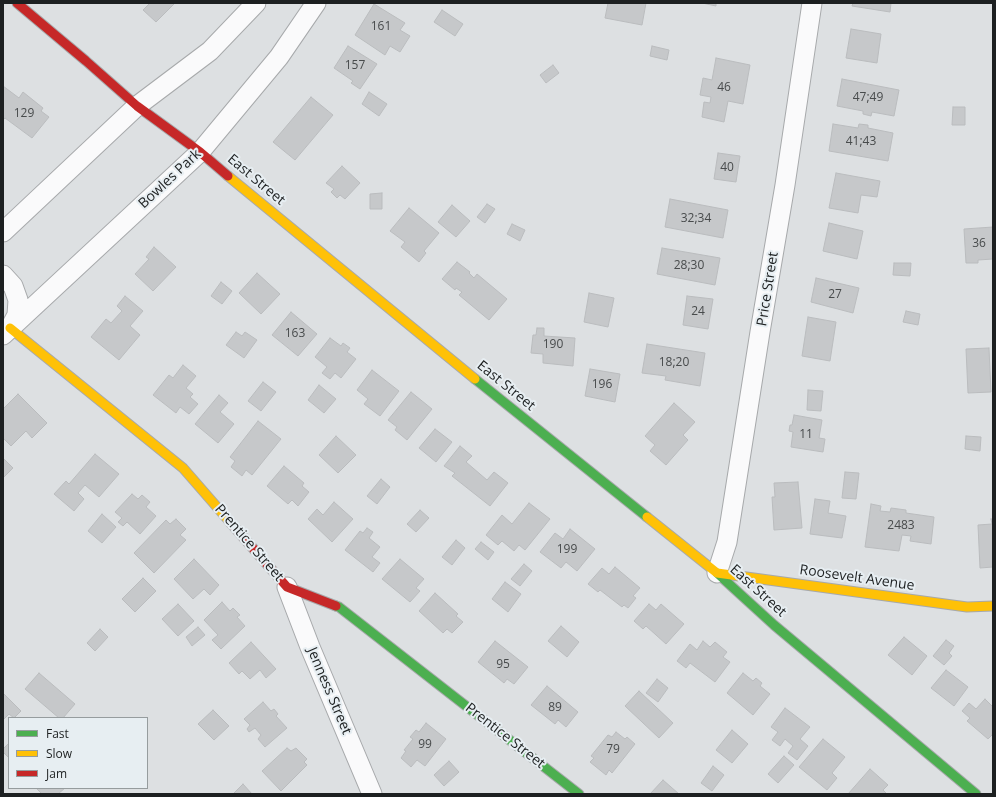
<!DOCTYPE html>
<style>
body{margin:0}
#map{position:relative;width:996px;height:797px;overflow:hidden;background:#dde0e2;font-family:"Open Sans",sans-serif}
canvas{display:block}
.frame{position:absolute;inset:0;border:4px solid #1d2021;pointer-events:none}
.legend{position:absolute;left:8px;top:717px;width:140px;height:72px;box-sizing:border-box;background:#e7eef2;border:1px solid #969c9e;margin:0;padding:5px 7px;list-style:none;font-size:12px;color:#1d2021}
.legend li{display:flex;align-items:center;gap:8px;height:20px}
.legend b{width:20px;border:1px solid #969c9e}
</style>
<div id="map">
<canvas width="996" height="797"></canvas>
<div class="frame"></div>
<ul class="legend">
<li><b style="height:5px;background:#4caf50"></b>Fast</li>
<li><b style="height:5px;background:#ffc107"></b>Slow</li>
<li><b style="height:5px;background:#c62828"></b>Jam</li>
</ul>
</div>
<script>
const g = document.querySelector('canvas').getContext('2d');
g.lineJoin = 'round';
function fillPath(path, color) {
  g.fillStyle = color;
  g.fill(path, 'evenodd');
}
function poly(rows) {
  const path = new Path2D();
  for (const r of rows) {
    path.moveTo(r[0], r[1]);
    for (let i = 2; i < r.length; i += 2) path.lineTo(r[i], r[i + 1]);
  }
  return path;
}
function trace(path, color, width, dash) {
  g.strokeStyle = color;
  g.lineWidth = width;
  g.lineCap = dash ? 'butt' : 'round';
  g.setLineDash(dash || []);
  g.stroke(path);
}
function write(font, color, halo, rows, align = 'center') {
  g.font = font + ' "Open Sans",sans-serif';
  g.lineWidth = 4;
  g.setLineDash([]);
  g.textBaseline = 'middle';
  g.strokeStyle = halo;
  g.fillStyle = color;
  for (const [text, x, y, turn = 0] of rows) {
    g.save();
    g.translate(x, y);
    g.rotate((+turn || 0) * Math.PI / 180);
    g.textAlign = isNaN(turn) ? turn : align;
    if (halo) g.strokeText(text, 0, 0);
    g.fillText(text, 0, 0);
    g.restore();
  }
}
const building = poly([
 [150,3,175,3,156,22,143,10,150,3],
 [608,3,646,3,642,25,605,18,608,3],
 [702,3,716,3,716,6,702,3],
 [853,3,891,3,890,12,852,6,853,3],
 [374,4,405,23,400,30,410,36,400,52,390,46,385,55,355,35,374,4],
 [442,10,463,24,455,36,434,22,442,10],
 [851,29,881,34,877,63,846,58,851,29],
 [348,46,377,64,360,89,351,83,353,81,334,68,348,46],
 [652,46,669,50,667,60,650,56,652,46],
 [716,58,750,65,743,104,728,101,724,122,702,117,704,102,710,103,711,97,700,95,703,78,712,80,716,58],
 [553,65,559,73,546,83,540,75,553,65],
 [842,79,899,90,894,116,872,112,871,116,863,114,863,111,837,106,842,79],
 [3,86,19,98,23,92,43,108,41,111,49,117,32,138,5,118,3,120,3,86],
 [369,92,387,104,379,116,362,104,369,92],
 [311,97,333,115,295,160,273,142,311,97],
 [953,107,965,107,965,125,952,125,953,107],
 [833,124,858,128,859,124,868,125,868,128,893,133,888,161,829,151,833,124],
 [718,153,740,156,736,182,714,179,718,153],
 [342,166,360,183,345,199,340,195,337,198,331,192,334,189,326,183,342,166],
 [836,173,880,181,877,197,861,195,858,213,829,208,836,173],
 [382,193,382,209,370,209,370,194,382,193],
 [670,199,728,210,723,238,665,227,670,199],
 [487,204,495,209,485,223,477,217,487,204],
 [452,205,470,221,456,237,438,222,452,205],
 [409,208,439,233,424,251,426,253,419,262,401,247,405,242,390,231,409,208],
 [829,223,863,231,857,259,823,251,829,223],
 [512,224,525,230,520,241,507,234,512,224],
 [993,227,993,259,978,260,978,263,966,263,964,229,993,227],
 [154,247,176,267,153,291,135,274,149,259,146,257,154,247],
 [662,248,720,258,715,285,657,274,662,248],
 [457,262,470,272,469,273,474,278,477,274,507,299,489,320,459,295,462,292,456,288,455,290,442,279,457,262],
 [894,263,911,263,910,276,893,275,894,263],
 [257,273,280,294,261,314,239,293,257,273],
 [816,278,859,288,853,313,811,302,816,278],
 [221,282,232,291,222,304,211,296,221,282],
 [589,293,614,298,608,327,584,322,589,293],
 [125,296,143,311,130,326,140,335,119,360,91,337,106,319,111,323,122,311,117,306,125,296],
 [687,296,713,299,708,329,683,325,687,296],
 [906,311,920,314,918,325,903,322,906,311],
 [291,312,317,334,298,356,272,335,291,312],
 [808,317,836,322,830,361,802,356,808,317],
 [537,328,544,328,544,336,575,338,573,366,543,363,543,354,531,353,533,335,536,335,537,328],
 [236,332,242,336,245,332,257,340,244,358,226,345,236,332],
 [330,338,341,346,343,343,350,348,347,352,356,359,341,378,335,373,330,379,322,373,327,367,315,357,330,338],
 [647,344,705,353,700,386,665,380,666,376,642,373,647,344],
 [989,348,991,392,968,393,966,349,989,348],
 [183,365,196,376,186,388,193,394,190,397,198,404,189,414,180,407,176,413,153,395,169,375,173,378,183,365],
 [590,369,620,374,615,402,585,396,590,369],
 [372,370,399,391,380,416,364,404,368,399,357,390,372,370],
 [263,382,276,392,261,411,248,401,263,382],
 [319,385,336,399,324,413,308,400,319,385],
 [808,390,823,391,821,411,807,410,808,390],
 [411,392,432,409,407,440,395,430,397,427,388,420,411,392],
 [18,394,47,423,32,438,26,431,11,446,3,438,3,409,18,394],
 [219,395,228,403,220,412,234,424,218,443,195,424,219,395],
 [674,403,695,422,683,435,688,440,666,465,650,451,655,445,645,436,674,403],
 [794,415,822,420,819,438,825,439,823,452,791,447,793,432,789,431,790,425,792,425,794,415],
 [258,421,281,439,252,475,246,470,242,476,231,467,235,461,230,457,258,421],
 [435,429,452,442,436,462,419,448,435,429],
 [336,436,356,455,338,473,319,455,336,436],
 [966,436,981,437,980,451,965,449,966,436],
 [460,446,472,456,466,462,487,480,494,472,508,483,490,506,452,476,455,473,444,466,460,446],
 [95,454,119,474,99,497,85,485,78,493,84,499,74,511,54,494,66,481,69,484,95,454],
 [3,458,13,468,3,478,3,458],
 [284,466,304,483,302,486,309,492,298,506,292,500,288,504,267,486,284,466],
 [845,472,859,473,856,499,842,498,845,472],
 [381,479,390,487,377,504,367,496,381,479],
 [798,482,802,528,774,530,772,497,775,497,774,483,798,482],
 [132,494,138,499,142,495,150,502,146,507,156,516,140,534,127,522,123,526,118,522,122,518,115,512,132,494],
 [815,499,830,501,828,513,846,516,842,538,810,534,815,499],
 [334,502,353,519,332,542,308,519,317,509,323,515,334,502],
 [529,503,550,519,525,550,519,545,514,551,502,541,498,545,486,535,502,515,512,524,529,503],
 [871,504,881,506,880,511,890,512,891,508,906,510,906,513,934,517,931,544,910,541,911,536,902,535,899,551,865,547,871,504],
 [420,510,429,518,416,532,407,524,420,510],
 [102,514,116,527,102,543,88,531,102,514],
 [176,519,186,529,180,535,186,540,154,573,134,553,166,520,170,524,176,519],
 [991,519,993,519,993,567,980,568,978,525,992,524,991,519],
 [367,528,373,532,369,538,380,547,372,557,380,563,373,572,345,550,360,531,363,533,367,528],
 [570,529,595,549,577,571,566,562,561,568,540,552,555,533,563,539,570,529],
 [456,540,465,548,452,565,442,557,456,540],
 [481,542,494,552,488,560,475,549,481,542],
 [194,559,219,585,210,595,204,589,193,599,174,579,194,559],
 [400,559,424,579,416,588,420,591,410,602,382,579,400,559],
 [524,564,532,571,520,586,511,579,524,564],
 [615,567,640,588,633,596,636,598,628,608,624,605,622,607,600,590,598,592,588,584,602,568,609,574,615,567],
 [143,578,156,591,135,612,122,599,143,578],
 [505,582,521,594,508,612,492,599,505,582],
 [435,593,458,614,456,616,463,622,452,633,447,629,443,633,419,611,435,593],
 [222,602,230,611,233,608,240,615,237,617,245,626,221,649,212,640,218,635,204,620,222,602],
 [178,604,194,621,178,636,162,619,178,604],
 [649,604,656,610,661,604,684,624,666,644,646,626,643,629,634,621,649,604],
 [561,626,579,642,567,657,548,641,561,626],
 [198,627,205,635,192,646,186,637,198,627],
 [100,629,108,637,95,651,87,643,100,629],
 [904,637,927,656,912,675,888,655,904,637],
 [946,640,954,646,949,653,952,656,944,665,933,656,946,640],
 [495,641,528,667,514,684,507,679,504,683,478,662,495,641],
 [703,641,710,647,715,642,727,652,723,657,730,662,715,682,690,663,686,668,677,661,690,644,697,650,703,641],
 [251,642,276,669,266,678,260,670,250,679,242,671,239,674,229,663,251,642],
 [946,670,968,687,954,706,931,688,946,670],
 [39,673,75,704,63,718,59,718,25,689,39,673],
 [743,673,753,681,756,678,762,683,760,686,770,694,753,715,727,693,743,673],
 [657,679,668,688,658,702,646,693,657,679],
 [547,686,578,712,566,727,558,720,555,724,531,705,547,686],
 [639,691,673,723,659,738,625,706,639,691],
 [3,693,21,711,14,718,9,714,3,720,3,693],
 [985,699,993,707,993,734,988,739,967,721,970,718,962,711,969,703,976,709,985,699],
 [263,702,271,711,274,709,278,714,276,716,287,728,265,747,258,739,261,735,255,728,249,732,247,729,250,725,244,719,263,702],
 [785,708,810,727,800,739,808,746,797,760,788,753,793,746,785,739,780,746,772,740,778,732,771,727,785,708],
 [213,710,229,726,214,740,198,724,213,710],
 [426,723,446,739,425,766,417,760,411,767,401,758,406,751,404,750,413,739,410,737,416,730,419,732,426,723],
 [732,730,748,744,732,763,716,750,732,730],
 [616,732,625,739,627,737,635,744,612,773,609,770,606,775,590,762,594,758,591,756,608,735,612,737,616,732],
 [823,739,845,757,832,773,837,778,827,790,799,767,823,739],
 [9,743,9,758,3,752,3,749,9,743],
 [287,748,291,751,296,748,307,759,304,762,307,765,281,791,262,771,287,748],
 [784,756,794,765,778,783,768,774,784,756],
 [449,761,459,772,444,786,434,775,449,761],
 [713,766,724,775,712,791,701,783,713,766],
 [870,769,888,785,883,790,887,794,848,794,870,769],
 [663,780,679,794,650,794,663,780],
 [243,784,252,794,233,794,243,784],
 [36,788,65,788,58,794,42,794,36,788]
]);
const street = poly([
 [3,232,137,106,210,51,256,3],
 [3,275,13,286,18,300,17,315,10,328],
 [3,335,200,152,279,57,316,3],
 [717,573,727,542,760,332,785,185,812,3],
 [287,587,310,647,372,794]
]);
const fast = poly([
 [475,379,647,517],
 [717,573,774,625,976,794],
 [336,606,339,607,579,794]
]);
const slow = poly([
 [228,176,475,379],
 [10,328,183,468,230,522],
 [647,517,717,573,967,607,993,606]
]);
const jam = poly([
 [17,3,86,61,137,106,200,152,228,176],
 [230,522,287,587,336,606]
]);
const numberNames = [
 ["161",381,27],
 ["157",355,66],
 ["46",724,88],
 ["47;49",868,98],
 ["129",24,114],
 ["41;43",861,142],
 ["40",727,168],
 ["32;34",696,219],
 ["36",979,244],
 ["28;30",689,266],
 ["27",835,295],
 ["24",698,312],
 ["163",295,334],
 ["190",553,345],
 ["18;20",674,363],
 ["196",602,385],
 ["11",806,435],
 ["2483",901,526],
 ["199",567,550],
 ["95",503,665],
 ["89",555,708],
 ["99",425,745],
 ["79",613,750]
];
const streetNames = [
 ["Bowles Park",170,179,-43],
 ["East Street",256,180,40],
 ["Price Street",768,289,-81],
 ["East Street",506,386,39],
 ["Prentice Street",249,543,49],
 ["Roosevelt Avenue",857,578,8],
 ["East Street",758,591,42],
 ["Jenness Street",329,691,67],
 ["Prentice Street",505,736,38]
];
fillPath(building, '#c6c8ca');
trace(building, '#babcbe', 1);
trace(street, '#a7a9ab', 21);
trace(fast, '#a7a9ab', 11);
trace(slow, '#a7a9ab', 11);
trace(jam, '#a7a9ab', 11);
trace(street, '#fafafb', 19);
trace(fast, '#4caf50', 9);
trace(slow, '#ffc107', 9);
trace(jam, '#c62828', 9);
write('12px', '#484b4c', null, numberNames);
write('14px', '#1d2021', '#e7eef2', streetNames);
</script>
